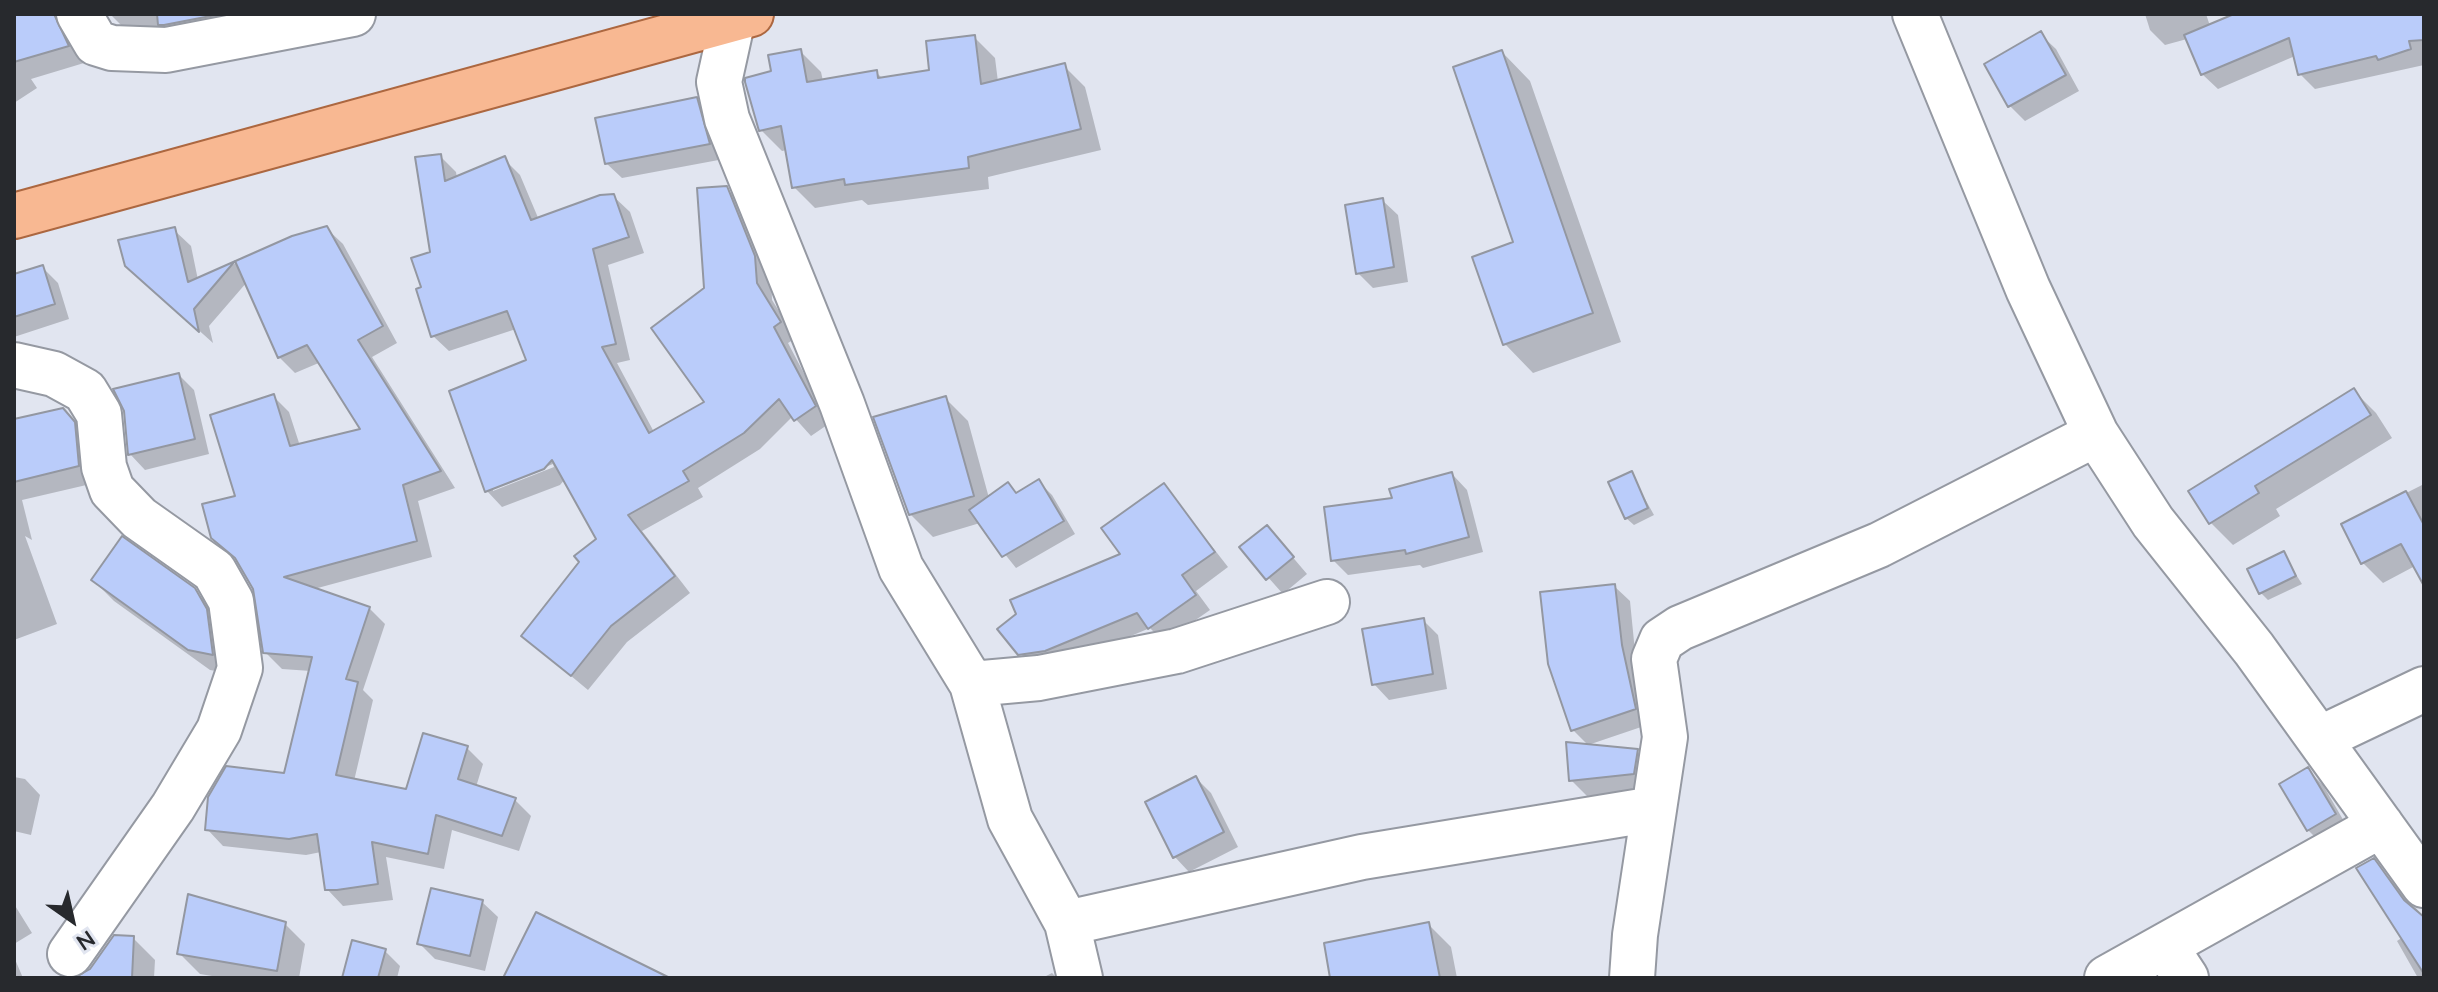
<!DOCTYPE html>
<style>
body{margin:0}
#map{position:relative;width:2438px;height:992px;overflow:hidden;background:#e1e5f0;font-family:"Nunito Sans",sans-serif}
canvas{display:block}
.frame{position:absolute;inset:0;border:16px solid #27292d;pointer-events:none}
.north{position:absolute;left:32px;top:880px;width:80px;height:80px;-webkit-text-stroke:6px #e1e5f0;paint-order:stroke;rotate:146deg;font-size:22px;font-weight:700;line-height:32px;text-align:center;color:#27292d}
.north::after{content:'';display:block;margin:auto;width:28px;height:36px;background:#27292d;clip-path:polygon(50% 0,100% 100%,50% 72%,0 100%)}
</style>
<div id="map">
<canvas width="2438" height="992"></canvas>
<div class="frame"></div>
<div class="north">N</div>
</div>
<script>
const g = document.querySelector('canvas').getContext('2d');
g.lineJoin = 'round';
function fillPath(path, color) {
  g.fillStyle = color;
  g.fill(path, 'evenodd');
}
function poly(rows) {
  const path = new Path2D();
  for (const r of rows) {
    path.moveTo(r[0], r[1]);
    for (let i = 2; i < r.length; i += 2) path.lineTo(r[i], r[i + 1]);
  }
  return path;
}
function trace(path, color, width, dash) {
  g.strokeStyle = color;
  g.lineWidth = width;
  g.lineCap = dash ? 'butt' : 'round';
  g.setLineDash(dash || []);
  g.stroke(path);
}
const shadow = poly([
 [14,14,69,14,73,45,84,63,31,79,37,88,14,103],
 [110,14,308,14,177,41,161,25,129,33],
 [2145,14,2206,14,2210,26,2239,14,2424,14,2424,65,2315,89,2300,74,2295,56,2218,89,2202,74,2187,39,2165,45,2150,30],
 [2040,34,2056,49,2079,91,2025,121,2010,106,1986,64],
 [974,37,995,58,998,82,1064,66,1085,87,1101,150,988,177,989,189,868,205,862,200,815,208,794,187,787,150,782,151,761,130,748,80,773,73,800,51,821,72,823,81,876,72,883,79,931,71],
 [1502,52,1530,81,1621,342,1533,373,1505,344,1516,244],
 [696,99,711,115,724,159,622,178,606,163],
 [440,156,456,172,457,178,504,159,520,175,539,220,613,196,630,212,644,253,608,265,630,360,617,363,654,432,707,403,706,289,726,188,742,204,771,274,772,300,796,338,788,343,830,423,811,436,793,416,760,449,698,488,703,497,642,531,690,593,627,642,588,690,523,636,599,540,565,479,560,485,502,507,487,491,529,361,516,329,449,351,433,336,423,289,432,253],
 [553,464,554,467,493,491,493,487],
 [1382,200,1398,215,1408,282,1373,288,1358,273],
 [326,228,343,244,397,343,372,357,455,488,418,501,432,557,314,589,369,608,385,624,363,690,373,700,354,781,408,791,467,748,483,764,476,787,515,800,531,816,519,851,452,830,444,869,386,857,393,900,343,906,327,889,321,852,306,855,223,846,207,829,286,775,311,671,282,669,265,652,255,588,240,563,212,537,238,497,273,396,289,412,300,446,363,430,321,362,295,373,279,357,247,282,209,326,213,343,126,265,174,230,191,246,198,280,293,238],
 [43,268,58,283,69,319,14,337,14,276],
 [179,375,194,390,209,454,145,470,130,454],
 [2354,391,2376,413,2392,438,2276,509,2280,516,2233,545,2211,523],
 [945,398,968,421,989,498,1008,485,1018,494,1039,482,1052,495,1075,534,1016,568,980,523,933,537,910,514],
 [63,410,80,427,95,483,22,500,32,540,25,536,57,624,14,640,14,421],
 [1452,474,1467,490,1483,552,1423,568,1420,565,1348,575,1333,560,1394,499],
 [1631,474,1654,515,1634,525,1626,518],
 [2424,484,2424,582,2415,566,2383,583,2363,563,2343,525],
 [1164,485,1228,567,1196,591,1210,610,1164,642,1150,628,1061,665,1035,669,1020,653,1123,555],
 [1267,527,1307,574,1283,594,1242,548],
 [2283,554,2302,584,2268,600,2261,593],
 [93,580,194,590,216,612,233,674,210,670,114,601],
 [1614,586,1630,601,1636,662,1650,724,1588,745,1573,730],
 [1423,620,1438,635,1447,689,1389,700,1374,684],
 [1637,751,1652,766,1649,789,1587,796,1571,780],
 [2308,770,2323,785,2349,830,2323,845,2308,830],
 [14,777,25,779,40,795,31,835,14,831],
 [1196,778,1211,793,1238,847,1189,872,1174,856],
 [2373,860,2424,917,2424,978,2418,978,2397,941,2403,937],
 [482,902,498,917,485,971,435,959,420,944],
 [14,904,32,933,14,944],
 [284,923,305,944,299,978,224,978,200,974,180,954],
 [1428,924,1451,947,1457,978,1332,978],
 [133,938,155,960,154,978,77,978],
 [385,951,400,966,397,978,344,978],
 [14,957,23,978,14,978],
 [1052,973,1057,978,1042,978]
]);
const building = poly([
 [14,14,54,14,69,46,14,62,14,14],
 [157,14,221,14,164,25,158,25,157,14],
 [2234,14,2424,14,2424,40,2409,41,2411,49,2378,60,2376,56,2298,75,2289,38,2201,75,2184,35,2234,14],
 [2041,31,2066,75,2008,107,1984,64,2041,31],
 [975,35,981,84,1065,63,1081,129,968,157,969,168,845,185,844,179,792,188,781,126,759,131,745,82,745,78,771,71,768,55,801,49,807,82,877,70,878,78,929,70,926,41,975,35],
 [1502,50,1593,313,1503,345,1472,257,1513,242,1453,67,1502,50],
 [697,97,710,144,605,164,595,118,697,97],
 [441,154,445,181,505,156,531,220,600,195,614,194,629,237,593,249,616,344,602,347,649,433,704,402,651,328,704,288,697,188,727,186,755,256,757,283,781,322,774,327,816,406,794,421,779,399,744,433,683,471,689,481,628,515,675,576,611,626,571,676,521,636,579,562,574,556,596,539,552,460,544,469,485,492,449,391,526,360,507,311,431,337,416,289,421,287,411,258,430,252,415,157,441,154],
 [1383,198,1394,267,1356,274,1345,205,1383,198],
 [327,226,383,326,358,340,441,471,403,485,417,541,284,577,370,607,346,679,358,682,336,775,406,789,423,733,468,746,458,779,516,798,502,836,436,815,428,854,372,842,378,884,337,890,325,890,317,834,289,839,205,830,208,797,226,766,284,773,312,657,263,653,253,589,235,558,211,538,202,504,235,496,210,415,274,394,290,446,360,429,307,345,278,358,235,261,194,309,199,332,125,266,118,240,175,227,188,282,292,236,327,226],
 [43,265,55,304,14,317,14,274,43,265],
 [179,373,195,439,128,455,124,411,113,389,179,373],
 [2354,388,2371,415,2255,486,2259,493,2209,524,2188,491,2354,388],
 [946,396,974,496,909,515,873,417,946,396],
 [63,408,75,422,79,466,14,482,14,419,63,408],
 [1632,471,1648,508,1625,519,1608,482,1632,471],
 [1452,472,1469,537,1406,554,1405,550,1331,561,1324,507,1392,498,1389,489,1452,472],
 [1039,479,1064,521,1002,557,969,510,1008,482,1016,493,1039,479],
 [1164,483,1215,552,1182,575,1196,595,1148,629,1137,613,1045,651,1018,655,997,629,1016,614,1010,600,1120,554,1101,528,1164,483],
 [2406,491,2424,525,2424,586,2401,544,2361,564,2341,524,2406,491],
 [1267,525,1294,557,1266,580,1239,547,1267,525],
 [122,536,195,588,207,609,213,655,188,650,91,580,122,536],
 [2284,551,2296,576,2259,594,2247,569,2284,551],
 [1615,584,1622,645,1636,709,1571,731,1548,664,1540,592,1615,584],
 [1424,618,1433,674,1372,685,1362,629,1424,618],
 [1566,742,1638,749,1634,774,1569,781,1566,742],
 [2308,767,2336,814,2307,831,2279,784,2308,767],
 [1196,776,1224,832,1173,858,1145,802,1196,776],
 [2374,858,2404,900,2424,917,2424,974,2356,868,2374,858],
 [431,888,483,900,470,956,417,944,431,888],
 [188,894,286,922,277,971,177,954,188,894],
 [536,912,597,942,670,978,503,978,536,912],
 [1429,922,1440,978,1330,978,1324,943,1429,922],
 [114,935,134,936,132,978,74,978,90,969,114,935],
 [352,940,386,949,378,978,342,978,352,940]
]);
const minor = poly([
 [79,14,96,43,112,48,166,50,353,14],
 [734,14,719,82,727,119,842,404,901,568,972,684,1039,678,1177,651,1327,602],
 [1915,14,2028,289,2096,434,2153,522,2254,649,2424,885],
 [14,365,54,374,85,391,99,414,104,467,112,490,139,518,214,571,231,601,240,668,219,730,173,807,70,954],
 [972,684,1010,819,1067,923,1080,978],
 [2319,739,2424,689],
 [1067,923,1362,857,1654,809],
 [2165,946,2186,978],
 [1632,978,1635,935,1665,737,1654,659,1662,640,1680,628,1879,545,2096,434],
 [2107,978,2381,825]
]);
const major = poly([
 [14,216,751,14]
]);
fillPath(shadow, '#0003');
fillPath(building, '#baccfa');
trace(building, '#9397a1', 2);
trace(minor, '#9599a2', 48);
trace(major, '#ac6740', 48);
trace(minor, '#fff', 44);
trace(major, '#f8b892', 44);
</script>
